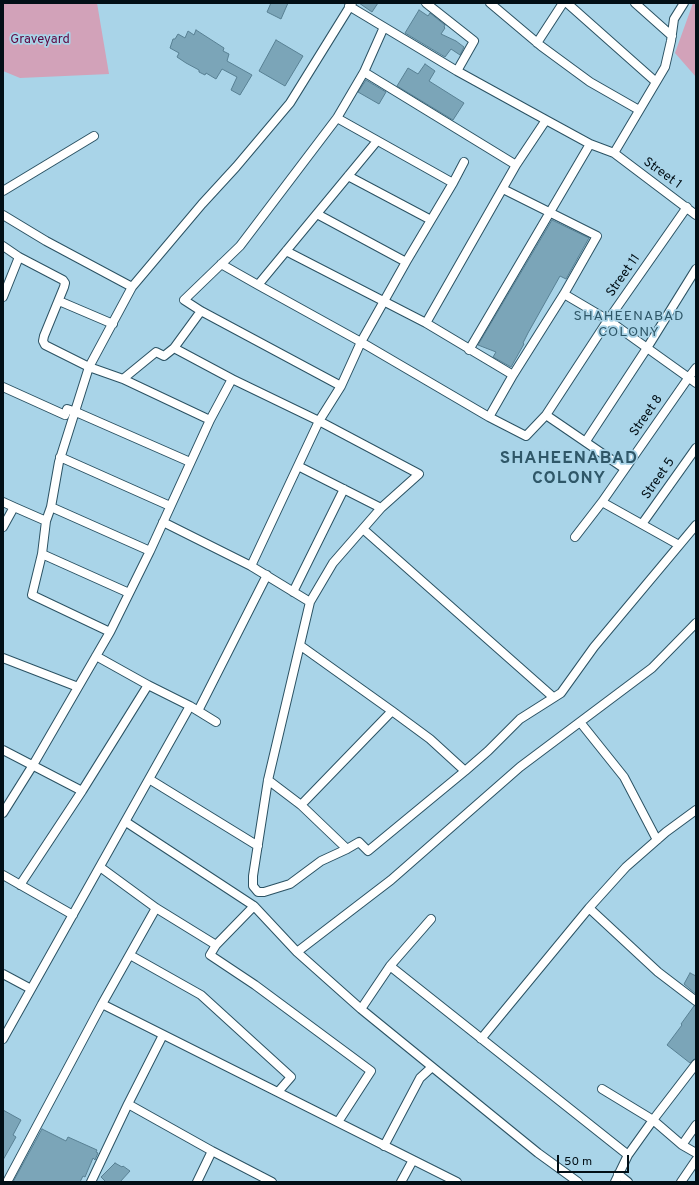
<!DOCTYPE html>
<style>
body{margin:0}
#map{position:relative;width:699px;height:1185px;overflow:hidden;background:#a9d4e8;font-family:Overpass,sans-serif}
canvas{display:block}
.frame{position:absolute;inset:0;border:4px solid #020f16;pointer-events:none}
.scale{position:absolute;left:557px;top:1155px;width:72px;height:18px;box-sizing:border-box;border:2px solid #020f16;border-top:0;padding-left:5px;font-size:12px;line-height:14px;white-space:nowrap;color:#020f16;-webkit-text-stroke:3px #a9d4e8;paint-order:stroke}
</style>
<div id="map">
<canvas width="699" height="1185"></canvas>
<div class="frame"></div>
<div class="scale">50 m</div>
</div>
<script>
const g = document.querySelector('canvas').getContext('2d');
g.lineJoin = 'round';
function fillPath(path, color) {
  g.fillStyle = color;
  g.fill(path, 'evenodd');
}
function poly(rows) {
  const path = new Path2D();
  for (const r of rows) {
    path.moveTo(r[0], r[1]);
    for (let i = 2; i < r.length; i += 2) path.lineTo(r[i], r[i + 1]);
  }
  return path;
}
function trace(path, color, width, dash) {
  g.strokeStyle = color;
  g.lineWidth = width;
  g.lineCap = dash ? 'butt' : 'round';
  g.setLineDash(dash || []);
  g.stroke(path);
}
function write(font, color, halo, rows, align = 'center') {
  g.font = font + ' Overpass,sans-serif';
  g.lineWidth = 3.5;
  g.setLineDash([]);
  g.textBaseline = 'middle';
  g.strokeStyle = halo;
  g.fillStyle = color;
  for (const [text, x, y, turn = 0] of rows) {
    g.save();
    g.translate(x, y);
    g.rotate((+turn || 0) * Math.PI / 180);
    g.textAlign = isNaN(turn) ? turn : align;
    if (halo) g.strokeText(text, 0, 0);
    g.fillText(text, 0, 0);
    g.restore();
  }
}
const green = poly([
 [3,3,97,3,109,74,20,78,3,71],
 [693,3,696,3,696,77,675,53]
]);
const building = poly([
 [271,3,288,3,281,19,267,12,271,3],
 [359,3,378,3,372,12,359,3],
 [419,10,428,16,430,13,445,25,444,27,445,28,441,34,456,41,464,47,460,55,451,49,445,57,405,33,419,10],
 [196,30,224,48,223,51,229,54,227,61,252,75,240,95,231,90,237,77,222,69,216,79,206,73,205,75,199,72,199,70,186,63,177,57,179,53,170,48,173,39,175,39,178,34,185,38,188,31,194,35,196,30],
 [276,40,303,56,285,86,259,71,276,40],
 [425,64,435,71,429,81,464,103,453,120,397,86,408,68,418,74,425,64],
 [366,80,386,92,379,104,358,92,366,80],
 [552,220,589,238,566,279,560,276,528,333,523,343,524,344,511,367,493,357,496,352,478,345,552,220],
 [690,973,696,976,696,994,684,984,690,973],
 [694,1006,696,1006,696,1059,694,1059,690,1063,667,1045,682,1025,681,1024,694,1006],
 [3,1110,21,1120,13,1135,16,1137,3,1160,3,1110],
 [42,1129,66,1141,68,1137,97,1150,96,1152,98,1153,95,1160,93,1158,85,1177,83,1176,80,1182,13,1182,42,1129],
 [115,1163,122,1167,123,1166,130,1171,120,1182,106,1182,101,1177,115,1163]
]);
const street = poly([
 [426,3,474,41,457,71],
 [490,3,541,46,590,82,639,110],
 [567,3,656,82],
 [635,3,672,36],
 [349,6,457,71,546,120,590,144,614,153,696,215],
 [537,43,563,3],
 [364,72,516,165],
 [337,118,453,183],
 [614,153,665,67,671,41,674,19,684,3],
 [348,176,431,220],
 [3,191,94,136],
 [317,214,406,262],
 [3,215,46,241,132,287],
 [3,246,19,257,63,280,65,283,64,287,44,336,43,341,45,345,89,367,123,379,156,352,164,356,174,348,201,311],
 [286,251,426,323,513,375],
 [221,264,258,285,361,342,489,417,526,436,546,415,608,320,687,207],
 [258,285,377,141],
 [564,294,608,320,696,383],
 [3,297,19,257],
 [59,301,113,324],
 [426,323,516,165,546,120],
 [174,348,232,379,319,421,419,474,381,508,333,563,310,602,268,780,253,876,253,886,258,892,264,892,290,884,321,861,347,849,359,842,368,851,465,771,430,739,392,711,301,646],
 [469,350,590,144],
 [123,379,210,420],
 [341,386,201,311,184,300,240,246,337,118,364,72,384,27],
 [3,387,65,415,67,409,76,412,190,462],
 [546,415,625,469],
 [489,417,513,375,564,294,597,236,503,189],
 [586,441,647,348,696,269],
 [60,457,170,506],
 [298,466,381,508],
 [3,502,14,507,3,527],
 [602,502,679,545],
 [14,507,46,521],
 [51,507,150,551],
 [163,522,251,566,319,421,341,386,361,342,406,262,453,183,464,162],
 [642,524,696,448],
 [363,529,553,697],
 [575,537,602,502,689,377,696,368],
 [42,554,129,593],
 [251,566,310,602],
 [293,592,344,489],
 [110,632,32,595,42,554,46,521,51,507,59,462,89,367,132,287,202,204,236,167,290,103,352,3],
 [96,656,148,685,190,706,216,722],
 [3,658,78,687],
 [198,711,267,575],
 [580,722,652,668,696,623],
 [3,750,82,791],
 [465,771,488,751,520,719,561,693,594,647,696,525],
 [149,779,258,846],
 [268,780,301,805,347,849],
 [301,805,392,711],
 [3,813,33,765,110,632,150,551,210,420,232,379],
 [126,822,254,906],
 [100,867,156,908,216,945],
 [3,875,73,915],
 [20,885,82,791,148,685],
 [589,908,658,972,696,1001],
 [297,952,391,880,520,767,580,722,624,777,657,840],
 [130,955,201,995,291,1077,278,1092],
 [390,966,628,1155],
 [3,974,31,989],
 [102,1004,457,1182],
 [361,1009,390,966,431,919],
 [3,1039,190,706],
 [481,1039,589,908,626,867,666,832,696,810],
 [602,1089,653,1120,682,1145,696,1153],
 [128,1104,212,1151,272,1182],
 [338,1122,371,1071,255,985,210,955,216,945,254,906,297,952,361,1009,538,1153,578,1182],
 [682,1145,696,1125],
 [384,1146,420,1078,432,1067],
 [618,1174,628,1182],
 [7,1182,102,1004,156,908],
 [91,1182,128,1104,163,1035],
 [197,1182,212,1151],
 [401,1182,413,1160],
 [615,1182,628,1155,653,1120,696,1064],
 [681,1182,696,1160]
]);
const parkNames = [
 ["Graveyard",40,40]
];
const streetNames = [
 ["Street 1",662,174,36],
 ["Street 11",624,276,-55],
 ["Street 8",647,416,-55],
 ["Street 5",659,479,-55]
];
const neighbourhoodNames = [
 ["SHAHEENABAD",629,317],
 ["COLONY",629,333]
];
const districtNames = [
 ["SHAHEENABAD",569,460],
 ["COLONY",569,480]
];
fillPath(green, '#d2a2b9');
fillPath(building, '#7ba5b8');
trace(building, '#588093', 1);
trace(street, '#2b5263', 10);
trace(street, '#fff', 8);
write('13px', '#5e053f', '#a9d4e8', parkNames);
write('13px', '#020f16', '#a9d4e8', streetNames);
g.letterSpacing = '1px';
write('14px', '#2f5768', '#a9d4e8', neighbourhoodNames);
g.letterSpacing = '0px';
g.letterSpacing = '1px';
write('bold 17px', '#2f5768', '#a9d4e8', districtNames);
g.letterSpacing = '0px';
</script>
